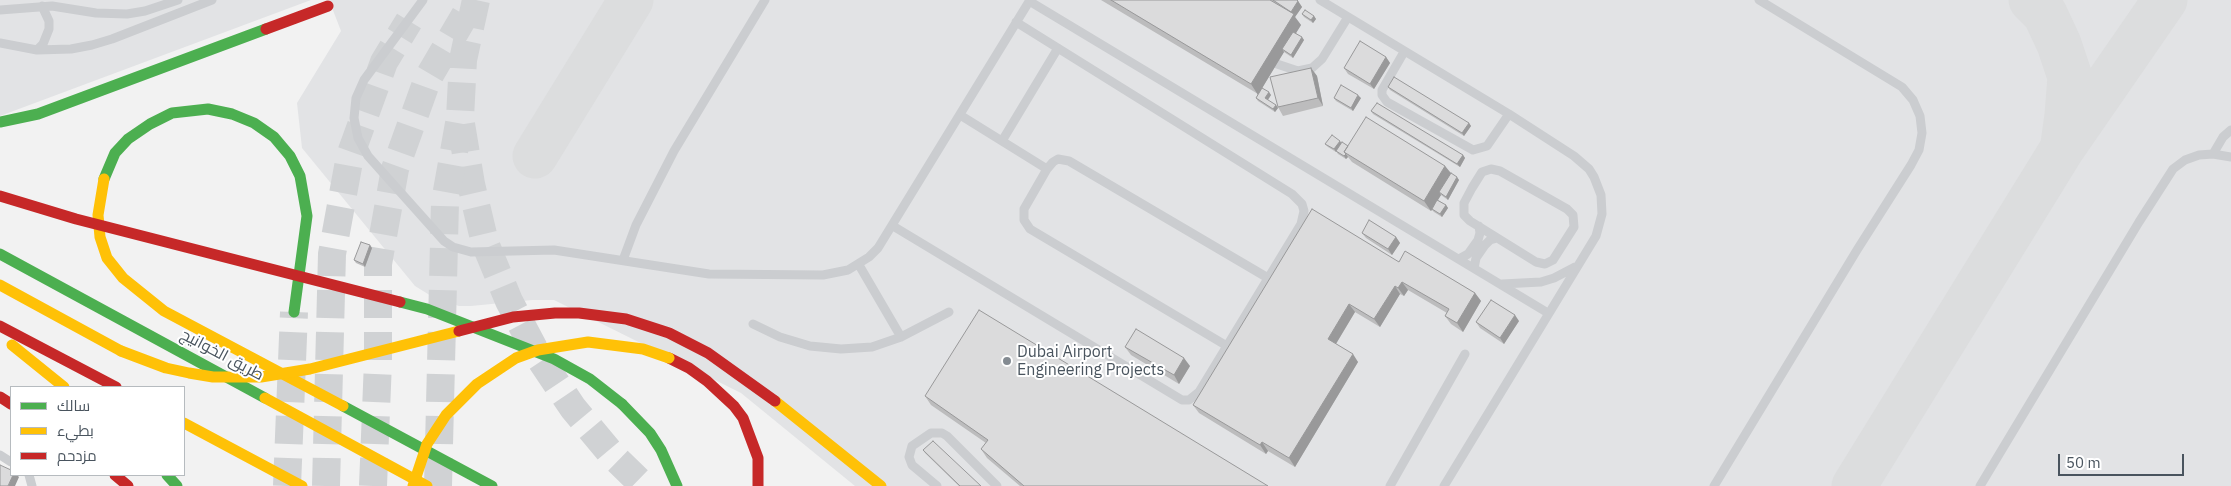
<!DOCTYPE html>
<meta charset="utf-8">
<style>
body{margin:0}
#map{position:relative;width:2231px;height:486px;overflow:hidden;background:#f2f2f2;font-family:"IBM Plex Sans",Cairo,sans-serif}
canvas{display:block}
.legend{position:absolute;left:10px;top:386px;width:175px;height:90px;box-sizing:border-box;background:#fff;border:1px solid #b6bbbf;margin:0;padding:6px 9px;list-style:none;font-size:15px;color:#49545e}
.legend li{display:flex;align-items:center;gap:10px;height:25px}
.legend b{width:25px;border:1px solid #b6bbbf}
.scale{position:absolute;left:2058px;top:454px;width:126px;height:22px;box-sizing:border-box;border:2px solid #49545e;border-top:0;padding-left:6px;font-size:15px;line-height:18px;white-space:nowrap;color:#49545e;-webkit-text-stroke:4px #fff;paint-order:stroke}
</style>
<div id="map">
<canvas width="2231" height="486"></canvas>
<ul class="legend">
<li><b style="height:6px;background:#4caf50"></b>سالك</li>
<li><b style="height:6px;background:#ffc107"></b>بطيء</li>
<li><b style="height:6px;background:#c62828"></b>مزدحم</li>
</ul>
<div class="scale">50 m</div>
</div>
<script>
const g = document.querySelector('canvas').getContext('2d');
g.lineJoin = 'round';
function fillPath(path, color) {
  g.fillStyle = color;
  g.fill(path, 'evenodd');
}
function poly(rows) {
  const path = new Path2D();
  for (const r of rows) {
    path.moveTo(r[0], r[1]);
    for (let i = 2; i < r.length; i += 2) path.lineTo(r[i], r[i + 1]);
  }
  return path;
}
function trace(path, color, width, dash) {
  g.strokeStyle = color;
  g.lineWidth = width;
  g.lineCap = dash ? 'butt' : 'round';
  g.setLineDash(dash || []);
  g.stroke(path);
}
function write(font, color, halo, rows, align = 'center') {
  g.font = font + ' "IBM Plex Sans",Cairo,sans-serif';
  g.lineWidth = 4;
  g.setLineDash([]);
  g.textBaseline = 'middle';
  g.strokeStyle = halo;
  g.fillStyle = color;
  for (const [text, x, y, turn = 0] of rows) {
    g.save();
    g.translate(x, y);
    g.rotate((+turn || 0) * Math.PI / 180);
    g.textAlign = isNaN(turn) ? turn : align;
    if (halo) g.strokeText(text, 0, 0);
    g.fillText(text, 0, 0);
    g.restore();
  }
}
const airport = poly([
 [0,0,311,0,0,116],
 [329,0,2231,0,2231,486,855,486,741,393,554,300,532,300,471,306,459,306,436,299,415,286,302,148,297,103,341,31]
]);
const taxiway = poly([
 [2031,0,2045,14,2059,44,2070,77,2067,115,2063,144],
 [535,156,631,0],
 [1854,486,2062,149,2165,0]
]);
const primaryTunnel = poly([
 [476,0,463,60,460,118,471,184,485,243,509,301,538,356,573,408,613,456,644,486],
 [287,486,294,312],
 [326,486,332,254,350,156,384,62,409,21],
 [373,486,378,361,378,264,395,169,428,78,465,15]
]);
const highwayTunnel = poly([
 [438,486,445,202,460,118]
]);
const lane = poly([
 [423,0,364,80,356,98,354,118,358,138,368,156,444,241,453,247,471,252,554,250,709,274,823,275,848,270,869,257,878,248,1030,0],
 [1320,0,1509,114,1574,156,1589,169,1594,177,1601,195,1602,214,1596,236,1444,486],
 [1029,1,1548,313],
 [0,10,52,6,96,13,127,14,145,11,178,0],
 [0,43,37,50,71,49,92,45,112,39,212,0],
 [37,50,43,44,49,29,49,21,42,6],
 [1404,52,1382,90,1382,95,1387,102,1473,150,1487,146,1509,114],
 [1277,64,1298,71,1312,68,1322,59,1348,17],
 [960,115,1047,169],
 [1002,141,1058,48],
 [2213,154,2223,137,2231,130],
 [1491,169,1500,171,1567,209,1573,215,1574,227,1553,260,1545,264,1536,262,1470,221,1464,215,1464,203,1472,188,1482,172,1491,169],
 [893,226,1182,400,1189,400,1199,392,1301,224,1304,211,1302,204,1292,194,1016,22],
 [1459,259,1468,254,1478,240,1480,233,1479,226],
 [623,260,636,225,674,151,765,0],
 [859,265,901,337],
 [1474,268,1476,258,1485,245,1490,240,1497,238],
 [1502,284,1541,282,1554,278,1575,267],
 [753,324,780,337,810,346,841,349,872,347,901,337,949,312],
 [1227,346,1030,229,1024,220,1024,209,1047,169,1053,162,1058,159,1069,161,1268,278],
 [0,455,11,462],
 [29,475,32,486],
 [937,486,912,465,909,457,912,446,931,433,942,433,947,436,997,486],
 [1390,486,1465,354],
 [1714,486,1857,250,1911,165,1919,150,1922,133,1920,116,1913,100,1902,87,1759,0],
 [1980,486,2139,222,2173,169,2185,160,2199,155,2213,154,2231,157]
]);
const fast = poly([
 [0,122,38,114,266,29],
 [104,179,115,153,128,139,150,124,172,113,208,109,232,114,254,123,274,137,290,156,300,176,307,216,294,312],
 [0,254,265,398],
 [622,404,650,433,661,450,677,486],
 [343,406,492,486],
 [167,475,177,486]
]);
const slow = poly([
 [104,179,98,215,100,237,107,258,123,278,164,311,343,406],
 [0,285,121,351],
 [12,345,64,387],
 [265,398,427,486],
 [775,401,881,486],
 [184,423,302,486]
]);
const jam = poly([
 [266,29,328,6],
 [0,326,116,387],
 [669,358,689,368,707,381,734,406,743,418,758,458,758,486],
 [0,397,11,404],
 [115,475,128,486]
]);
const fastBridge = poly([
 [400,302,427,309,554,359,590,379,622,404]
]);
const slowBridge = poly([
 [121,351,166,368,189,373,213,377,261,377,310,369,459,331],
 [413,486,427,444,446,415,477,384,516,358,538,350,588,342,643,349,669,358]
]);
const jamBridge = poly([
 [0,196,76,219,400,302],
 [459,331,513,317,555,313,579,313,626,319,669,333,708,353,775,401]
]);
const wall = poly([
 [1101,0,1297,0,1298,1,1302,7,1295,17,1301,25,1296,33,1304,40,1293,58,1284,52,1262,88,1271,95,1268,100,1276,105,1278,108,1275,112,1258,101,1256,98,1258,94],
 [1302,14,1314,16,1316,19,1313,23,1304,17],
 [1386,57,1390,63,1374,89,1348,74,1344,68],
 [1311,68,1317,76,1323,106,1283,116,1278,107],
 [1388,87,1469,123,1471,126,1464,136,1390,90],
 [1334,98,1361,98,1353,111,1336,101],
 [1371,111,1463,155,1465,158,1460,167,1373,114],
 [1341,143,1348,146,1445,166,1451,173,1459,180,1448,200,1441,195,1438,200,1446,205,1448,208,1442,217,1434,212,1432,210,1431,211,1352,162,1348,157,1346,159,1338,154,1336,151,1336,152,1328,147,1325,144],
 [1362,233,1396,237,1400,243,1392,255,1366,238],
 [372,248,365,267,356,263,354,260],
 [1399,262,1475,293,1481,301,1463,332,1451,324,1445,316,1447,313,1408,290,1404,296,1400,294,1380,327,1355,312,1336,344,1358,362,1295,467,1268,451,1266,454,1199,413,1193,405],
 [1519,321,1504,344,1480,328,1476,322],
 [1125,347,1190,366,1179,384,1131,355],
 [925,396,1268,486,1020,486,987,458,981,449,986,443,931,405],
 [923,450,981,486,959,486,925,453]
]);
const shadedWall = poly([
 [1298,1,1302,7,1295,17,1301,25,1285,51,1282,49,1284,52,1258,95,1251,84,1293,15,1291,12],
 [1314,16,1316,19,1313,23,1311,20],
 [1302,37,1304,40,1293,58,1291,55],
 [1386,57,1390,63,1374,89,1370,84],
 [1311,68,1317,76,1323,106,1318,98],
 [1269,92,1271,95,1267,101,1265,98],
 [1358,95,1361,98,1353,111,1351,108],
 [1276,105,1278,108,1275,112,1273,109],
 [1469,123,1471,126,1464,136,1462,133],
 [1340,141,1342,144,1336,152,1334,149],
 [1346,154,1348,157,1346,159,1344,156],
 [1463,155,1465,158,1460,167,1457,164],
 [1445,166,1453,176,1439,192,1441,195,1431,211,1424,201],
 [1457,177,1459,180,1448,200,1446,197],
 [1446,205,1448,208,1442,217,1440,214],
 [1396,237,1400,243,1392,255,1388,249],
 [370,245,372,248,365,267,363,264],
 [1402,282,1408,290,1404,296,1398,288],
 [1395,286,1400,294,1380,327,1374,319],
 [1475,293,1481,301,1463,332,1457,323],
 [1349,304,1355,312,1334,347,1328,339],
 [1515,315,1519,321,1504,344,1500,338],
 [1353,354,1358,362,1295,467,1289,458],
 [1184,358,1190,366,1179,384,1174,375],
 [1262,442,1268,451,1266,454,1260,445],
 [13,475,17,475,19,477,15,486,8,486]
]);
const building = poly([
 [1111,0,1270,0,1294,14,1251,84,1111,0],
 [1273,0,1297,0,1298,1,1291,12,1273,0],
 [1305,10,1314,16,1311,20,1302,14,1305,10],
 [1293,32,1302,37,1291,55,1282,49,1293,32],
 [1360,41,1386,57,1370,84,1344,68,1360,41],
 [1311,68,1318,98,1278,107,1270,77,1311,68],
 [1394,77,1469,123,1462,133,1388,87,1394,77],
 [1341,85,1358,95,1351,108,1334,98,1341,85],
 [1262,88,1269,92,1265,98,1276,105,1273,109,1256,98,1262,88],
 [1377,103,1463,155,1457,164,1371,111,1377,103],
 [1366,117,1445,166,1424,201,1344,152,1366,117],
 [1332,135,1340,141,1334,149,1325,144,1332,135],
 [1342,142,1348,146,1344,152,1346,154,1344,156,1336,151,1342,142],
 [1451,173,1457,177,1446,197,1439,192,1451,173],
 [1437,200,1446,205,1440,214,1432,209,1437,200],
 [1312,209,1399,262,1405,251,1475,293,1457,323,1445,316,1449,309,1402,282,1398,288,1395,286,1374,319,1349,304,1328,339,1353,354,1289,458,1262,442,1260,445,1193,405,1312,209],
 [1369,220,1396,237,1388,249,1362,233,1369,220],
 [361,242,370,245,363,264,354,260,361,242],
 [1491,300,1515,315,1500,338,1476,322,1491,300],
 [979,310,1268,486,1024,486,981,449,988,440,925,396,979,310],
 [1136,329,1184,358,1174,375,1125,347,1136,329],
 [933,441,981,486,960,486,923,450,933,441],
 [0,465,11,470,11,475,13,475,8,486,0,486,0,465]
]);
const markers = [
 [1007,361,5,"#848b92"]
];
const poiNames = [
 ["Dubai Airport",1017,352],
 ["Engineering Projects",1017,370]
];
const streetNames = [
 ["طريق الخوانيج",222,355,28]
];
fillPath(airport, '#e2e3e5');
trace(taxiway, '#dcddde', 45);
trace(primaryTunnel, '#d0d2d4', 28, [28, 14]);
trace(highwayTunnel, '#d0d2d4', 28, [28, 14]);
trace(lane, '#cbcdd0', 9);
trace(fast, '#4caf50', 11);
trace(slow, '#ffc107', 11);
trace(jam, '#c62828', 11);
trace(fastBridge, '#4caf50', 11);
trace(slowBridge, '#ffc107', 11);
trace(jamBridge, '#c62828', 11);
fillPath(wall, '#bcbcbd');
fillPath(shadedWall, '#99999a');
fillPath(building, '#dbdbdc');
trace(building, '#99999a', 1);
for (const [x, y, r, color] of markers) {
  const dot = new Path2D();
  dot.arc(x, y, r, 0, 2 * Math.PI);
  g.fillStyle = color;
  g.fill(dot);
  trace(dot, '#fff', 2);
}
write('16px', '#49545e', '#fff', poiNames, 'left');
write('16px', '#49545e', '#fff', streetNames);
</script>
